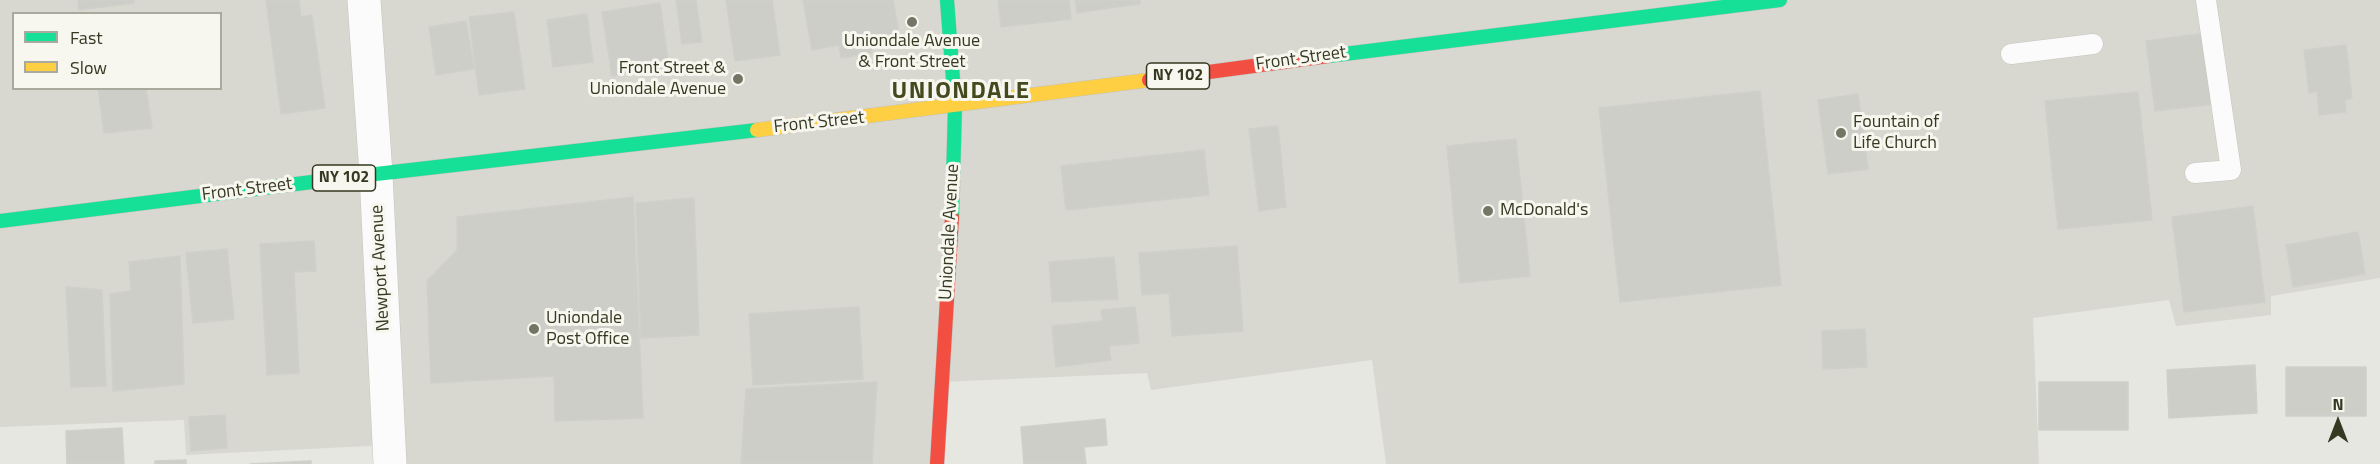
<!DOCTYPE html>
<style>
body{margin:0}
#map{position:relative;width:2380px;height:464px;overflow:hidden;background:#e7e7e2;font-family:"Titillium Web",sans-serif}
canvas{display:block}
.legend{position:absolute;left:12px;top:12px;width:210px;height:78px;box-sizing:border-box;background:#f7f6ef;border:2px solid #a9aa9d;margin:0;padding:8px 10px;list-style:none;font-size:18px;color:#353921}
.legend li{display:flex;align-items:center;gap:12px;height:30px}
.legend b{width:30px;border:2px solid #a9aa9d}
.north{position:absolute;left:2308px;top:392px;width:60px;height:60px;-webkit-text-stroke:4px #f7f6ef;paint-order:stroke;rotate:0deg;font-size:16px;font-weight:700;line-height:24px;text-align:center;color:#353921}
.north::after{content:'';display:block;margin:auto;width:21px;height:27px;background:#353921;clip-path:polygon(50% 0,100% 100%,50% 72%,0 100%)}
</style>
<div id="map">
<canvas width="2380" height="464"></canvas>
<ul class="legend">
<li><b style="height:8px;background:#16e098"></b>Fast</li>
<li><b style="height:8px;background:#ffcf43"></b>Slow</li>
</ul>
<div class="north">N</div>
</div>
<script>
const g = document.querySelector('canvas').getContext('2d');
g.lineJoin = 'round';
function fillPath(path, color) {
  g.fillStyle = color;
  g.fill(path, 'evenodd');
}
function poly(rows) {
  const path = new Path2D();
  for (const r of rows) {
    path.moveTo(r[0], r[1]);
    for (let i = 2; i < r.length; i += 2) path.lineTo(r[i], r[i + 1]);
  }
  return path;
}
function trace(path, color, width, dash) {
  g.strokeStyle = color;
  g.lineWidth = width;
  g.lineCap = dash ? 'butt' : 'round';
  g.setLineDash(dash || []);
  g.stroke(path);
}
function write(font, color, halo, rows, align = 'center') {
  g.font = font + ' "Titillium Web",sans-serif';
  g.lineWidth = 6;
  g.setLineDash([]);
  g.textBaseline = 'middle';
  g.strokeStyle = halo;
  g.fillStyle = color;
  for (const [text, x, y, turn = 0] of rows) {
    g.save();
    g.translate(x, y);
    g.rotate((+turn || 0) * Math.PI / 180);
    g.textAlign = isNaN(turn) ? turn : align;
    if (halo) g.strokeText(text, 0, 0);
    g.fillText(text, 0, 0);
    g.restore();
  }
}
const built = poly([
 [0,0,2380,0,2380,278,2271,296,2271,315,2176,326,2169,300,2033,318,2039,464,1386,464,1372,360,1151,390,1147,373,942,382,937,464,390,464,389,445,186,455,184,420,0,427],
 [14,14,220,14,220,88,14,88]
]);
const building = poly([
 [78,0,134,0,134,3,79,10,78,0],
 [266,0,299,0,301,17,312,15,325,108,281,114,266,0],
 [676,0,696,0,702,42,682,44,676,0],
 [726,0,772,0,780,55,735,61,726,0],
 [803,0,893,0,900,39,870,44,872,53,841,58,839,45,812,50,803,0],
 [998,0,1069,0,1071,19,1001,27,998,0],
 [1075,0,1115,0,1116,7,1077,13,1075,0],
 [1115,0,1140,0,1140,4,1116,7,1115,0],
 [660,3,669,67,612,76,602,12,660,3],
 [514,12,525,89,479,95,469,17,514,12],
 [587,14,593,62,553,67,547,20,587,14],
 [466,21,474,69,436,75,429,27,466,21],
 [2206,33,2215,104,2155,111,2146,41,2206,33],
 [2346,45,2352,98,2345,100,2346,112,2319,115,2317,91,2309,93,2304,50,2346,45],
 [98,88,146,88,152,128,104,133,98,88],
 [1760,91,1781,285,1620,302,1599,108,1760,91],
 [2138,92,2152,220,2058,229,2045,101,2138,92],
 [1858,94,1868,169,1828,174,1818,100,1858,94],
 [1278,126,1286,207,1259,211,1249,129,1278,126],
 [1516,139,1530,276,1460,283,1447,146,1516,139],
 [1204,150,1209,195,1066,210,1061,166,1204,150],
 [633,197,643,418,555,421,554,376,431,383,427,281,457,250,457,217,633,197],
 [694,198,699,335,641,338,636,203,694,198],
 [2253,206,2265,302,2184,312,2172,217,2253,206],
 [2358,232,2365,274,2293,287,2286,245,2358,232],
 [314,241,316,271,294,272,299,373,267,375,260,244,314,241],
 [1237,246,1243,331,1172,336,1169,293,1142,295,1139,253,1237,246],
 [227,249,234,319,193,323,186,253,227,249],
 [180,256,184,384,113,391,110,294,131,291,129,262,180,256],
 [1114,257,1118,299,1052,302,1049,262,1114,257],
 [66,287,102,290,106,386,71,387,66,287],
 [859,307,863,379,753,385,749,314,859,307],
 [1135,307,1139,343,1109,346,1111,360,1056,367,1052,326,1103,321,1101,310,1135,307],
 [1865,329,1867,367,1823,369,1822,331,1865,329],
 [2255,365,2257,413,2169,418,2167,370,2255,365],
 [2286,367,2366,367,2366,416,2286,416,2286,367],
 [877,382,872,464,741,464,746,389,877,382],
 [2039,382,2128,382,2128,430,2039,430,2039,382],
 [225,415,227,448,191,451,189,417,225,415],
 [1105,419,1107,445,1084,447,1086,464,1024,464,1021,427,1105,419],
 [122,428,124,464,67,464,66,431,122,428],
 [186,460,186,464,155,464,155,461,186,460],
 [311,461,311,464,250,464,311,461]
]);
const lane = poly([
 [2011,54,2093,44],
 [2195,173,2231,170,2206,0]
]);
const street = poly([
 [364,0,376,174,390,464]
]);
const fast = poly([
 [947,0,955,106,952,217],
 [1328,56,1780,0],
 [0,221,376,174,757,130]
]);
const slow = poly([
 [757,130,1149,80]
]);
const jam = poly([
 [1149,80,1328,56],
 [937,464,952,217]
]);
const markers = [
 [912,22,6,"#737665"],
 [738,79,6,"#737665"],
 [1841,133,6,"#737665"],
 [1488,211,6,"#737665"],
 [534,329,6,"#737665"]
];
const shields = [
 [1178,76,63],
 [344,178,63]
];
const shieldNames = [
 ["NY 102",1178,76],
 ["NY 102",344,178]
];
const poiNames = [
 ["Uniondale Avenue",912,42,"center"],
 ["& Front Street",912,63,"center"],
 ["Front Street &",726,69,"right"],
 ["Uniondale Avenue",726,90,"right"],
 ["Fountain of",1853,123],
 ["Life Church",1853,144],
 ["McDonald's",1500,211],
 ["Uniondale",546,319],
 ["Post Office",546,340]
];
const streetNames = [
 ["Front Street",1301,59,-8],
 ["Front Street",819,123,-6],
 ["Front Street",247,190,-7],
 ["Uniondale Avenue",950,232,-87],
 ["Newport Avenue",381,268,-93]
];
const districtNames = [
 ["UNIONDALE",961,92]
];
fillPath(built, '#d8d8d0');
fillPath(building, '#cecec9');
trace(building, '#d0d0cb', 1.5);
trace(lane, '#c4c4bf', 21);
trace(street, '#c4c4bf', 34);
trace(fast, '#c2c3bc', 15);
trace(slow, '#c2c3bc', 15);
trace(jam, '#c2c3bc', 15);
trace(lane, '#fbfbfb', 20);
trace(street, '#fbfbfb', 33);
trace(fast, '#16e098', 14);
trace(slow, '#ffcf43', 14);
trace(jam, '#f24e42', 14);
for (const [x, y, r, color] of markers) {
  const dot = new Path2D();
  dot.arc(x, y, r, 0, 2 * Math.PI);
  g.fillStyle = color;
  g.fill(dot);
  trace(dot, '#f7f6ef', 2);
}
for (const [x, y, w] of shields) {
  const box = new Path2D();
  box.roundRect(x - w / 2, y - 13, w, 26, 4.5);
  g.fillStyle = '#f7f6ef';
  g.fill(box);
  trace(box, '#353921', 1.5);
}
write('bold 16px', '#353921', null, shieldNames);
write('18px', '#353921', '#f7f6ef', poiNames, 'left');
write('18px', '#353921', '#f7f6ef', streetNames);
g.letterSpacing = '1.5px';
write('bold 24px', '#424a1e', '#f7f6ef', districtNames);
g.letterSpacing = '0px';
</script>
